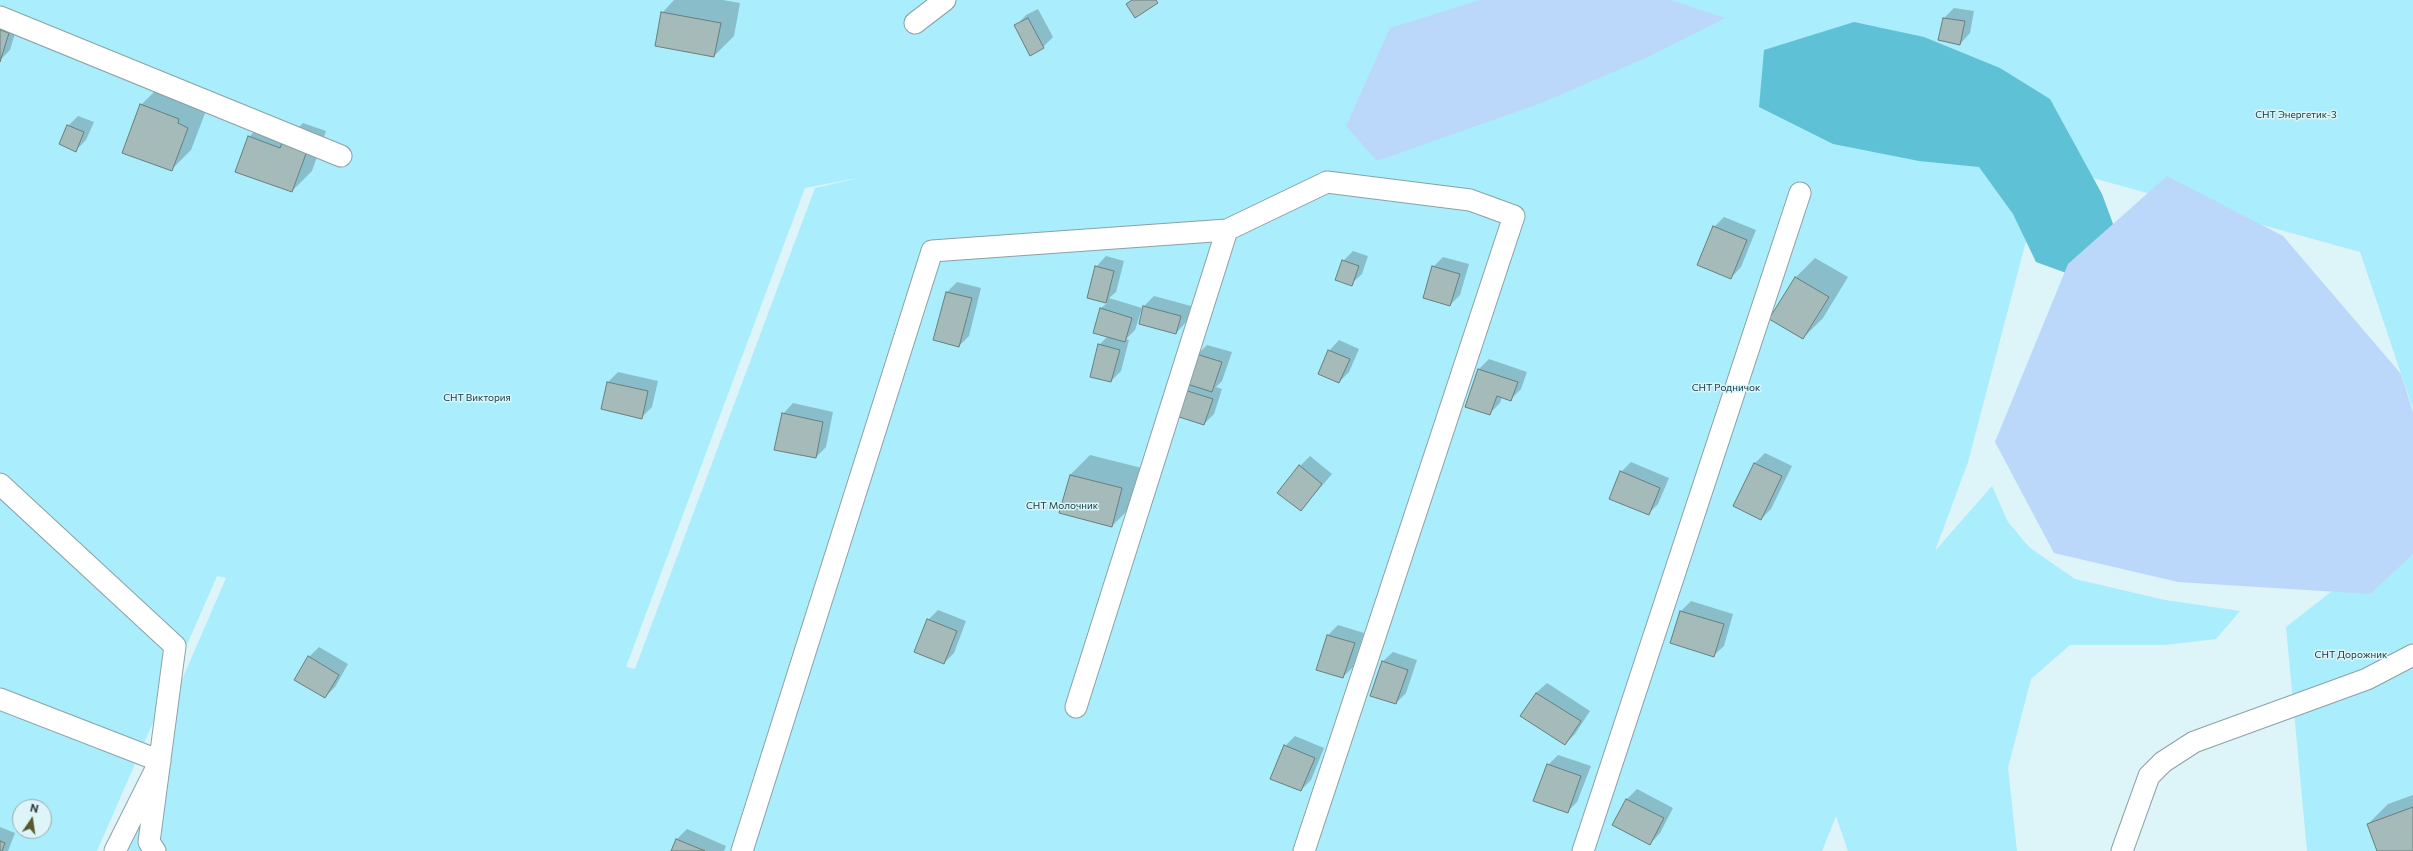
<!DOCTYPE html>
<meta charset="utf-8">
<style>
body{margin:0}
#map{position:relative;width:2413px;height:851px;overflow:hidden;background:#ddf4f9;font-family:Commissioner,sans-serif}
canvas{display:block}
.north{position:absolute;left:12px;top:799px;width:40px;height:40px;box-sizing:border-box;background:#ddf4f9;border:1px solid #9aacaf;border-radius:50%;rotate:13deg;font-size:11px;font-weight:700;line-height:16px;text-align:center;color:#363f41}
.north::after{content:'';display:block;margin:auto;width:14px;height:18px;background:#565a28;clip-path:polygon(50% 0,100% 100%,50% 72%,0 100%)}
</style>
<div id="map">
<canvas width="2413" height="851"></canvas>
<div class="north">N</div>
</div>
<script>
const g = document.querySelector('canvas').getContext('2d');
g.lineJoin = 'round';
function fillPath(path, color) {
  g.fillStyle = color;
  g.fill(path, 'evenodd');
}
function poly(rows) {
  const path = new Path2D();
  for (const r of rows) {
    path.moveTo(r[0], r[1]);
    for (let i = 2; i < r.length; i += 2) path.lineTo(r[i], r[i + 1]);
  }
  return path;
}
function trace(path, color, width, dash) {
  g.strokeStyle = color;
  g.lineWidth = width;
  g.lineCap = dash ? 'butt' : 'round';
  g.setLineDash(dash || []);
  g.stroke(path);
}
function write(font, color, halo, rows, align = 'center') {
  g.font = font + ' Commissioner,sans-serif';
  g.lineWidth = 3;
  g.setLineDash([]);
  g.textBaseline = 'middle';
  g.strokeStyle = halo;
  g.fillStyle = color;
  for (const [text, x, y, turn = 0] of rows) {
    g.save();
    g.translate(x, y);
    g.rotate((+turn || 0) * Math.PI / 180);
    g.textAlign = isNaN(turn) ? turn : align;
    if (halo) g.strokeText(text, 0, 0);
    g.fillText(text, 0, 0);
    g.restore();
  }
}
const green = poly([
 [0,0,2413,0,2413,409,2360,252,2046,165,1968,462,1935,551,1992,486,2008,522,2029,547,2075,579,2165,600,2240,611,2216,639,2165,645,2070,645,2031,679,2008,768,2017,851,1848,851,1836,816,1822,851,108,851,226,578,217,576,97,851,0,851],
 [863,177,815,188,635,669,626,667,805,188],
 [20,807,44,807,44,831,20,831],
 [2413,528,2413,851,2307,851,2286,627]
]);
const forest = poly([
 [1854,22,1924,37,2000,68,2050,99,2102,194,2119,240,2091,282,2036,262,2013,214,1979,167,1919,161,1833,144,1759,107,1764,50]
]);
const water = poly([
 [1480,0,1671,0,1725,18,1650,56,1544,102,1377,161,1346,126,1390,28],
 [2167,176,2283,236,2401,374,2413,412,2413,554,2370,594,2178,582,2054,553,1995,442,2068,264]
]);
const shadow = poly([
 [674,0,723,0,740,3,734,36,714,56,662,13],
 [1954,8,1974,11,1970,33,1960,44,1939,40,1944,18],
 [1038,9,1053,37,1043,47,1016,26,1026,15],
 [18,23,10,50,0,60,0,27],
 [161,85,207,108,191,150,171,170,141,105],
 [78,116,94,122,86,140,76,150,68,126],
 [269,117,298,128,303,123,326,131,312,171,292,191,249,137],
 [1724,217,1756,230,1741,267,1731,278,1714,227],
 [1353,251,1368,256,1362,274,1351,284,1343,261],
 [1106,256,1124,261,1116,292,1109,298,1142,308,1135,330,1126,339,1129,340,1121,371,1111,381,1099,345,1108,336,1100,309,1107,303,1088,298,1096,267],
 [1443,257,1469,264,1460,295,1450,305,1433,267],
 [1815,258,1848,277,1823,318,1803,338,1796,277],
 [957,282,981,288,969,336,959,346,947,292],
 [1154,296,1191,306,1186,322,1176,333,1144,306],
 [1339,340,1359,349,1349,372,1339,382,1329,351],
 [1207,345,1232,352,1222,381,1216,387,1222,389,1214,414,1204,424,1174,414,1197,355],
 [1489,359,1527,372,1521,389,1511,399,1502,397,1500,403,1490,413,1467,406,1479,369],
 [618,372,658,381,652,407,642,417,608,382],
 [793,403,833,412,826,447,816,457,783,414],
 [1765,453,1792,466,1771,509,1761,519,1755,463],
 [1090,455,1142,468,1132,506,1112,526,1070,475],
 [1310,456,1332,474,1301,510,1300,466],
 [1631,462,1669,478,1658,504,1648,514,1621,472],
 [1691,601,1733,614,1724,646,1713,656,1672,643,1681,611],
 [938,610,966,621,954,653,944,663,928,620],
 [1338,625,1364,633,1353,667,1343,677,1317,669,1328,635],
 [319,647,348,664,335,687,325,697,309,657],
 [1393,652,1417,660,1406,693,1396,703,1382,662],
 [1547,683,1590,711,1575,734,1565,744,1522,716,1536,693],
 [1295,736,1324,748,1311,780,1301,790,1285,746],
 [1558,755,1591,766,1577,802,1567,812,1548,765],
 [1637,789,1673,808,1660,833,1650,844,1614,824,1627,799],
 [2413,795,2413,851,2378,851,2368,824,2388,804],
 [0,827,15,833,8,851,0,851],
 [687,829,726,846,724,851,672,851,677,839]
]);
const building = poly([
 [1132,0,1156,0,1158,3,1135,18,1126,4,1132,0],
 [661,12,721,23,714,57,655,46,661,12],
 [1028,18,1044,48,1030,56,1014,25,1028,18],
 [1943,18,1965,21,1960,45,1938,40,1943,18],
 [0,30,9,33,0,62,0,30],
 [140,104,179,119,178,123,188,128,172,171,122,153,140,104],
 [67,125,84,132,76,152,59,144,67,125],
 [248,136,280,148,282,143,307,151,292,192,235,172,248,136],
 [1713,226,1747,240,1731,279,1697,265,1713,226],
 [1342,260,1359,266,1352,286,1335,280,1342,260],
 [1095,266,1114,271,1106,303,1087,298,1095,266],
 [1432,266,1460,274,1450,306,1423,298,1432,266],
 [1795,277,1829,297,1803,339,1769,319,1795,277],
 [946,292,972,298,959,347,933,340,946,292],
 [1143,306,1181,316,1176,334,1139,324,1143,306],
 [1100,308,1132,318,1125,342,1093,333,1100,308],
 [1098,344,1120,350,1111,382,1090,377,1098,344],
 [1328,350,1350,359,1339,383,1318,374,1328,350],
 [1196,354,1222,362,1212,392,1187,384,1196,354],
 [1478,369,1518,382,1511,401,1497,396,1490,415,1465,407,1478,369],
 [607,382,648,391,642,419,601,409,607,382],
 [1181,389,1213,399,1204,425,1173,415,1181,389],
 [782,413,823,422,816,458,774,450,782,413],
 [1754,463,1782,476,1761,520,1733,506,1754,463],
 [1299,465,1322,484,1301,511,1277,493,1299,465],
 [1620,471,1660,488,1649,515,1609,499,1620,471],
 [1070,475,1122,488,1112,527,1059,513,1070,475],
 [1680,611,1724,624,1714,657,1670,643,1680,611],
 [927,619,957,631,944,664,914,652,927,619],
 [1327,635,1355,643,1343,678,1316,670,1327,635],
 [308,656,339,675,325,698,294,680,308,656],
 [1382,661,1408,670,1396,704,1370,696,1382,661],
 [1536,693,1581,721,1565,745,1520,716,1536,693],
 [1284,745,1315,758,1301,791,1270,779,1284,745],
 [1547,764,1581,776,1568,813,1533,801,1547,764],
 [1626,799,1664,818,1650,845,1612,825,1626,799],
 [2413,807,2413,851,2377,851,2367,824,2413,807],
 [676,839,705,851,671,851,676,839],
 [0,841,5,843,2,851,0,851,0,841]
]);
const lane = poly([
 [0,17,341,156],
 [915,23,945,0],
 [0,484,175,646,149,842,155,851],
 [0,699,160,761,115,851],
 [1076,707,1227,230],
 [742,851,932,251,1227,230,1327,182,1470,200,1514,216,1304,851],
 [1583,851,1800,193],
 [2122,851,2149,776,2163,762,2194,742,2367,679,2413,655]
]);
const parkNames = [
 ["СНТ Энергетик-3",2296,115],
 ["СНТ Родничок",1726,388],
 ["СНТ Виктория",477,398],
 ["СНТ Молочник",1062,506],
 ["СНТ Дорожник",2351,655]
];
fillPath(green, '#aaedfc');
fillPath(forest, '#5fc1d5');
fillPath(water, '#bbd8fb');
fillPath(shadow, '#0003');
fillPath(building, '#a4bbba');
trace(building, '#6a7f7e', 1);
trace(lane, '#8ba1a5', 23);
trace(lane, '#fff', 21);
write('10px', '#0c3b43', '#ddf4f9', parkNames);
</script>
